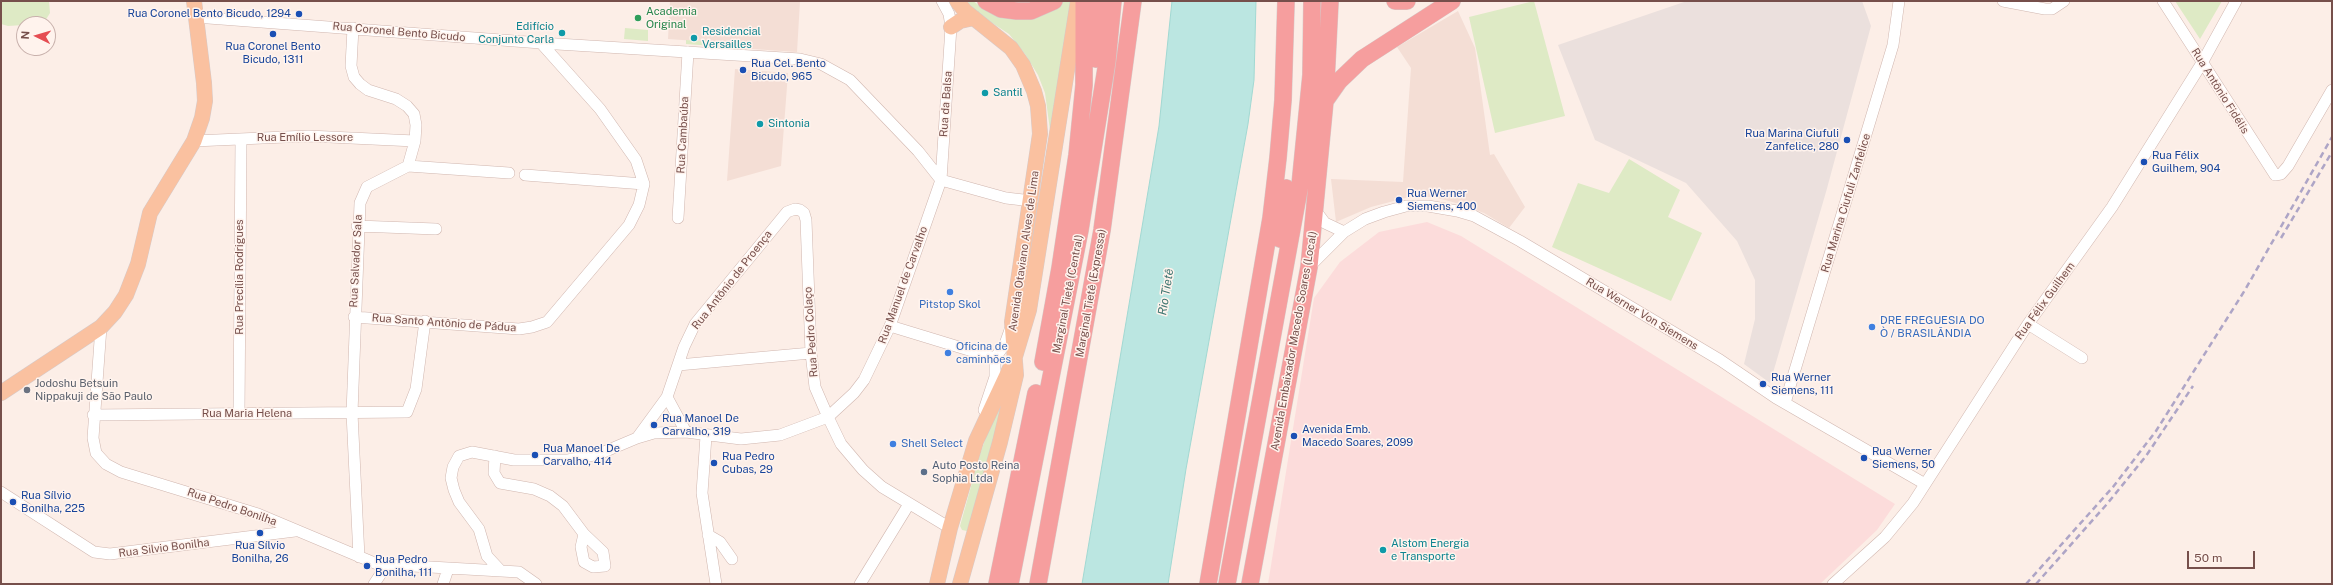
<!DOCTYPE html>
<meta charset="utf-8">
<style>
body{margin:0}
#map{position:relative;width:2333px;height:585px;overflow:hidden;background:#fceee7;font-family:"Public Sans",sans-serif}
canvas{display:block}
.frame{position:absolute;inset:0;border:2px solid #764f4b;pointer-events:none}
.north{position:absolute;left:16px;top:16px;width:40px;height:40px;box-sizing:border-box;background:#fff3ed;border:1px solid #c8b1ac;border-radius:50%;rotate:275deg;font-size:11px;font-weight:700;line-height:16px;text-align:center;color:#764f4b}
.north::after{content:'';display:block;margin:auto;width:14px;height:18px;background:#e54d52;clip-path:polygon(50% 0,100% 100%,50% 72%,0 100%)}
.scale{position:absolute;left:2187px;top:551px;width:68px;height:18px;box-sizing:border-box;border:2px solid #764f4b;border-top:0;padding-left:5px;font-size:12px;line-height:14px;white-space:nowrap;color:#764f4b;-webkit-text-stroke:3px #fff3ed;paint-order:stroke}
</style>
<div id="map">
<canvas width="2333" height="585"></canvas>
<div class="frame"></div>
<div class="north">N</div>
<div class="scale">50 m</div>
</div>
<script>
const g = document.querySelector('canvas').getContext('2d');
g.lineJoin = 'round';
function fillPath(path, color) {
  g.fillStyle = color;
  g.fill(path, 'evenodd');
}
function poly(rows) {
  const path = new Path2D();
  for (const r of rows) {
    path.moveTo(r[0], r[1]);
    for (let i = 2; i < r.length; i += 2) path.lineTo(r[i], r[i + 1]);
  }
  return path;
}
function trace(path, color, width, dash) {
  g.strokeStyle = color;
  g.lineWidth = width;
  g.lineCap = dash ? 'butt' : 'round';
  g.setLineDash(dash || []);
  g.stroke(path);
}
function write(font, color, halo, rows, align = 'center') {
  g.font = font + ' "Public Sans",sans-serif';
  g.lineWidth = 3;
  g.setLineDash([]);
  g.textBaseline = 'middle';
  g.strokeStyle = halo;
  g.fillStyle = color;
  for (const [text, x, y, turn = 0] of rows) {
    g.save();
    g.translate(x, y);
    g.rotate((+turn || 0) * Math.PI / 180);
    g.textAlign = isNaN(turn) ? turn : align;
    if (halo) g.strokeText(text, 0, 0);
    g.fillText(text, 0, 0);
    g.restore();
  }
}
const residential = poly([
 [670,1,800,1,797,52,738,48,738,44,668,39],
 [1458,11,1475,48,1490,155,1494,154,1525,207,1509,228,1484,213,1456,203,1434,197,1409,197,1371,207,1336,222,1331,179,1403,182,1411,68,1397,47],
 [735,69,788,73,781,166,727,181]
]);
const commercial = poly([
 [1427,222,1461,236,1895,504,1877,530,1820,584,1268,584,1314,298,1340,262,1379,232]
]);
const industrial = poly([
 [1687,1,1862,1,1871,26,1826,192,1770,383,1744,364,1755,319,1755,280,1737,241,1686,183,1595,140,1558,45]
]);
const green = poly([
 [1,1,49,1,50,13,45,21,39,24,8,26,1,24],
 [967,1,973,1,987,11,1059,5,1063,1,1073,1,1050,130,1045,93,1038,75,1025,54,1009,34,977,13],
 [1534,1,1565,116,1495,133,1469,17],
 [2175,1,2222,1,2200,39],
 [625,28,648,30,648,41,624,39],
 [686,40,738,44,738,48,686,44],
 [1629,159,1680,190,1668,217,1702,233,1671,301,1552,247,1578,183,1609,193],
 [1008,390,975,507,967,531,962,530,960,526,980,454,991,423]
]);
const water = poly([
 [1172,1,1256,1,1254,80,1248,124,1186,469,1168,584,1082,584,1159,126,1172,1]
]);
const minor = poly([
 [2003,1,2045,9,2052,9,2064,1],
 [2163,1,2275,175,2281,174,2288,166,2332,90],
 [195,17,541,43,800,59,821,64,850,80,918,151,941,180,1006,198,1032,201],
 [353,28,351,66,354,77,360,84,368,90,396,99,407,106,414,114,416,125,415,141,408,166,367,187,360,203,352,413,359,557],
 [194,141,308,136,415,141],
 [408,166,509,173],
 [525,175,644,184],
 [1316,211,1325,223,1344,232],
 [678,218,688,52],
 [357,226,436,229],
 [1310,266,1344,232,1365,219,1384,212,1406,206,1428,206,1457,211,1474,216,1520,241,1720,360,1776,398,1925,484],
 [354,317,519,329,532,327,547,322,629,225,639,205,644,184,636,160,600,109,541,43],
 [2028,324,2082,358],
 [890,326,995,358],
 [101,327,93,438,96,453,106,464,121,472,258,514,377,564,519,572,536,584],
 [995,358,1005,344,1011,327],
 [678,365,811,353],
 [667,397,686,432],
 [1785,403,1893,45,1899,1],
 [984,410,995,377,995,358],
 [239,414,241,139],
 [93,415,407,412,416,389,425,321],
 [706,436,702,493,716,584],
 [637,438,667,397,684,347,695,324,787,212,795,209,800,210,804,213,806,220,811,353,815,387,828,417,841,444,863,470,882,487,950,528],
 [495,456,494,473,500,483,534,489,550,496,563,506,584,534,603,552,605,566,593,567,584,562,581,547,584,534],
 [1,492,94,552,110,554,295,531],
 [708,535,720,542,732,559],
 [500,570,487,556,479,529,459,502,454,490,451,478,453,467,459,456,472,452,514,460,568,460,599,454,637,438,654,433,686,432,741,439,780,435,828,417,854,393,864,380,890,326,941,180,951,27,949,14,942,1],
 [374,584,386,566],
 [443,584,448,569],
 [860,584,909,504],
 [1833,584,1885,537,1913,503,2028,324,2112,207,2202,63,2236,1]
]);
const major = poly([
 [957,1,965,11,1011,48,1023,65,1034,91,1038,106,1040,134,1012,322,1016,375,1000,442,960,584],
 [951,27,960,21,974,18],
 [1,393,101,327,115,312,126,295,138,264,150,213,194,141,202,118,205,101,204,83,194,1],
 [937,584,950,528,976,441,1014,360,1029,310,1078,1]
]);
const highway = poly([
 [986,1,1001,9,1017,11,1031,11,1054,1],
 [1395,1,1407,1],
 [1096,59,1101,1],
 [1325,101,1339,81,1362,59,1452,1],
 [1280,239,1286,188],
 [1043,362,1060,268,1077,155,1084,85,1084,1],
 [997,584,1036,393],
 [1010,584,1080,230,1107,62,1113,1],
 [1038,584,1102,230,1133,1],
 [1208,584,1271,218,1278,158,1283,100,1286,1],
 [1227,584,1300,185,1311,75,1312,1],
 [1250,584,1309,267,1325,101,1330,1]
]);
const rail = poly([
 [2281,238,2332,152],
 [2026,584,2113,487,2156,431,2245,290,2332,137],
 [2036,584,2107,504,2146,456,2193,386]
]);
const markers = [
 [299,14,4,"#1a4fb4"],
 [638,18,4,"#2e9e5b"],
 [562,33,4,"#0f9aa8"],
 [273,34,4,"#1a4fb4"],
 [694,38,4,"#0f9aa8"],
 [743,70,4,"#1a4fb4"],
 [985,93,4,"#0f9aa8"],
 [760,124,4,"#0f9aa8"],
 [1847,140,4,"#1a4fb4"],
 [2144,162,4,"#1a4fb4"],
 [1399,200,4,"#1a4fb4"],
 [950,292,4,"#3f7fe0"],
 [1872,327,4,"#3f7fe0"],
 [948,353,4,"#3f7fe0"],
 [1763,384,4,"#1a4fb4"],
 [27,390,4,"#6b7280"],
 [654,425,4,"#1a4fb4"],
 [1294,436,4,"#1a4fb4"],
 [893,444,4,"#3f7fe0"],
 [535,455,4,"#1a4fb4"],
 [1864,458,4,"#1a4fb4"],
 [714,463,4,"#1a4fb4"],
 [924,472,4,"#5c6f8a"],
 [13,502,4,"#1a4fb4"],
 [260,533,4,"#1a4fb4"],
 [1383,550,4,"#0f9aa8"],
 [367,566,4,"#1a4fb4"]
];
const leisureNames = [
 ["Academia",646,12],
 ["Original",646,25]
];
const transitNames = [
 ["Rua Coronel Bento Bicudo, 1294",291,14,"right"],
 ["Rua Coronel Bento",273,47,"center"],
 ["Bicudo, 1311",273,60,"center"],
 ["Rua Cel. Bento",751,64],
 ["Bicudo, 965",751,77],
 ["Rua Marina Ciufuli",1839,134,"right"],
 ["Zanfelice, 280",1839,147,"right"],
 ["Rua Félix",2152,156],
 ["Guilhem, 904",2152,169],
 ["Rua Werner",1407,194],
 ["Siemens, 400",1407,207],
 ["Rua Werner",1771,378],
 ["Siemens, 111",1771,391],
 ["Rua Manoel De",662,419],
 ["Carvalho, 319",662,432],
 ["Avenida Emb.",1302,430],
 ["Macedo Soares, 2099",1302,443],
 ["Rua Manoel De",543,449],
 ["Carvalho, 414",543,462],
 ["Rua Werner",1872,452],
 ["Siemens, 50",1872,465],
 ["Rua Pedro",722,457],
 ["Cubas, 29",722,470],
 ["Rua Sílvio",21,496],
 ["Bonilha, 225",21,509],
 ["Rua Sílvio",260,546,"center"],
 ["Bonilha, 26",260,559,"center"],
 ["Rua Pedro",375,560],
 ["Bonilha, 111",375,573]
];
const cultureNames = [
 ["Edifício",554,27,"right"],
 ["Conjunto Carla",554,40,"right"],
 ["Residencial",702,32],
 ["Versailles",702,45],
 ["Santil",993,93],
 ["Sintonia",768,124],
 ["Alstom Energia",1391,544],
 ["e Transporte",1391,557]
];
const streetNames = [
 ["Rua Coronel Bento Bicudo",399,32,5],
 ["Rua Antônio Fidélis",2220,91,58],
 ["Rua da Balsa",946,104,-86],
 ["Rua Cambaúba",683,135,-87],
 ["Rua Emílio Lessore",305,138],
 ["Rua Marina Ciufuli Zanfelice",1846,203,-73],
 ["Avenida Otaviano Alves de Lima",1024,251,-82],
 ["Rua Salvador Sala",356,261,-87],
 ["Rua Precília Rodrigues",240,277,-90],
 ["Rua Antônio de Proença",732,280,-52],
 ["Rua Manuel de Carvalho",903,285,-70],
 ["Marginal Tietê (Expressa)",1091,293,-80],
 ["Marginal Tietê (Central)",1068,294,-79],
 ["Rua Félix Guilhem",2045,301,-54],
 ["Rua Werner Von Siemens",1642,314,31],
 ["Rua Santo Antônio de Pádua",444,323,4],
 ["Rua Pedro Colaço",811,332,-94],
 ["Avenida Embaixador Macedo Soares (Local)",1294,341,-80],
 ["Rua Maria Helena",247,414],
 ["Rua Pedro Bonilha",232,507,19],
 ["Rua Silvio Bonilha",164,548,-7]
];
const shopNames = [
 ["Pitstop Skol",950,305,"center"],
 ["DRE FREGUESIA DO",1880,321],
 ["Ò / BRASILÂNDIA",1880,334],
 ["Oficina de",956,347],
 ["caminhões",956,360],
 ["Shell Select",901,444]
];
const worshipNames = [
 ["Jodoshu Betsuin",35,384],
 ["Nippakuji de São Paulo",35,397]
];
const serviceNames = [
 ["Auto Posto Reina",932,466],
 ["Sophia Ltda",932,479]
];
const waterNames = [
 ["Rio Tietê",1166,292,-81]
];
fillPath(residential, '#f4ded5');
fillPath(commercial, '#fcdcdb');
fillPath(industrial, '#ebe0dd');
fillPath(green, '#deeac5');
fillPath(water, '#bbe6e1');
trace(water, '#a1d8d2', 1);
trace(minor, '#d0b6af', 12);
trace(major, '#d6cac9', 16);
trace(highway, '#d6cac9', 18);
trace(minor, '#fff', 11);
trace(major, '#fac1a0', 15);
trace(highway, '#f69e9e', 17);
trace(rail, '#aea5c6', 2.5, [6, 4]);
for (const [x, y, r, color] of markers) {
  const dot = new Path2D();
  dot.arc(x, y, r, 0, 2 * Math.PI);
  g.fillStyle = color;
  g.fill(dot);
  trace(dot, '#fff3ed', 1.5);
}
write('11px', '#27864d', '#fff3ed', leisureNames, 'left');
write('11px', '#164399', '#fff3ed', transitNames, 'left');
write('11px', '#0d838f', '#fff3ed', cultureNames, 'left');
write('11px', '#764f4b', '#fff3ed', streetNames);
write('11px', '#366cbe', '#fff3ed', shopNames, 'left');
write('11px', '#5b616d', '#fff3ed', worshipNames, 'left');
write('11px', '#4e5e75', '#fff3ed', serviceNames, 'left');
write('italic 12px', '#3c746f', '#fff3ed', waterNames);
</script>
